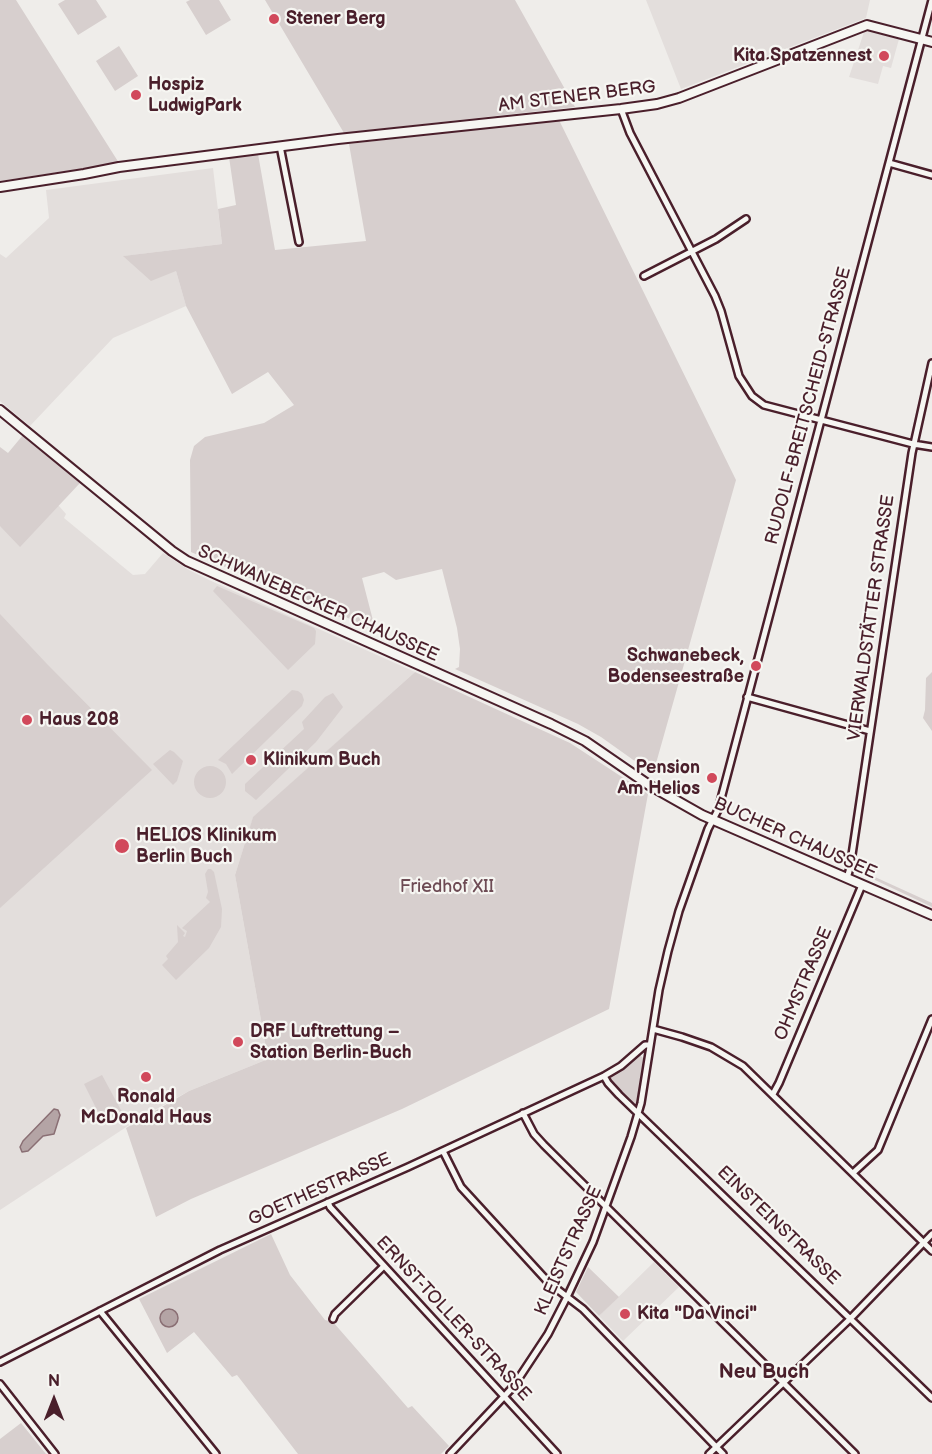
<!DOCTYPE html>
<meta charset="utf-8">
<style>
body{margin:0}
#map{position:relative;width:932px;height:1454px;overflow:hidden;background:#efedea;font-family:"Balsamiq Sans",sans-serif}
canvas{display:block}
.north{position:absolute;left:24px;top:1370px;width:60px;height:60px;-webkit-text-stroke:4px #f6f6f2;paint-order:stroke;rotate:0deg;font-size:16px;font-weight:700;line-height:24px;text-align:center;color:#4a1f2b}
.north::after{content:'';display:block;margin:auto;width:21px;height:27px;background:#4a1f2b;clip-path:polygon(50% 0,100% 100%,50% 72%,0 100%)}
</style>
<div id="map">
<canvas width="932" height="1454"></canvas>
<div class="north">N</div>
</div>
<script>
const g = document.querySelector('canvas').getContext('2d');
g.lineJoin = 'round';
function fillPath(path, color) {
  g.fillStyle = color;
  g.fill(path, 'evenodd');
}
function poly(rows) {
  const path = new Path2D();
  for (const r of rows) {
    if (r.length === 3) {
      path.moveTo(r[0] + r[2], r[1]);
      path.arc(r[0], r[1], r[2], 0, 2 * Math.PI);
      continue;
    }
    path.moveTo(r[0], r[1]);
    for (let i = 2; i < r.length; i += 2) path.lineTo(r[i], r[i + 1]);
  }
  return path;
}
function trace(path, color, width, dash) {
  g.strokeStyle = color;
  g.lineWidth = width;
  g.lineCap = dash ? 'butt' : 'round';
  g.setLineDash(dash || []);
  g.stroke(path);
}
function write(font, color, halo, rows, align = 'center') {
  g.font = font + ' "Balsamiq Sans",sans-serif';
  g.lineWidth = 4.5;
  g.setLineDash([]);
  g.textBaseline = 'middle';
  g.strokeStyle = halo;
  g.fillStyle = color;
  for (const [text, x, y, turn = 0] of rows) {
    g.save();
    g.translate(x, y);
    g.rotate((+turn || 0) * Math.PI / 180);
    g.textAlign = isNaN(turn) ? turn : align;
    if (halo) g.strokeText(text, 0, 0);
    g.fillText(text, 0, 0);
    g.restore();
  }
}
const built = poly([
 [646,0,870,0,866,18,681,89],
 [866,31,899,39,891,68,883,66,878,84,849,77,864,32],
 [213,168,222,244,124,256,176,271,186,306,113,338,30,426,0,401,0,254,6,258,49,218,46,190],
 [0,457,59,506,66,514,64,518,133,575,145,574,163,553,189,570,209,580,415,672,253,818,235,875,268,1059,189,1091,140,1118,0,1210],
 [654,1262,679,1287,623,1341,599,1316]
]);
const green = poly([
 [0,0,16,0,119,163,0,181],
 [65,0,96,0,107,17,78,35,58,4],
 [190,0,219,0,231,20,206,35,186,2],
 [265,0,515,0,575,107,344,133],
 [119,46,138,76,115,91,96,61],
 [559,120,736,480,653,774,601,737,578,724,455,669,459,667,460,649,457,628,442,569,396,580,384,572,362,578,376,632,346,617,338,617,191,552,190,460,194,446,205,437,264,423,294,405,268,372,232,394,186,306,176,271,151,281,123,256,222,244,218,209,236,205,229,157,258,154,275,250,366,241,349,144],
 [23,435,80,483,20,547,0,526,0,447,8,453],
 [217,586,314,628,316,631,315,644,288,670,213,591],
 [0,614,47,664,152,770,0,908],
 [415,672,570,743,648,794,609,1009,402,1109,191,1199,156,1217,126,1128,189,1091,268,1059,235,875,253,817],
 [932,672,932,731,923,718,925,710,926,678],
 [292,690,298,691,302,694,304,700,302,706,232,774,226,764,218,760],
 [333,693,343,707,316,742,256,800,245,791,245,784,304,729,302,722,325,697],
 [170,750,174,752,183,761,177,781,173,785,153,764],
 [210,782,16],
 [857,855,864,872,932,903,932,907,854,870],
 [208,869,211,869,214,872,222,909,221,927,209,948,176,980,162,965,168,959,166,956,178,942,177,925,185,933,183,936,185,937,187,931,182,928,210,902,206,898,208,892,205,874],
 [640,1055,644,1059,637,1102,634,1103,609,1083,606,1078,621,1070],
 [102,1075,122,1112,103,1122,84,1084],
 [271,1234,290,1275,325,1320,333,1322,408,1408,412,1406,449,1446,441,1454,298,1454,237,1375,232,1377,194,1332,167,1353,139,1299],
 [588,1267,619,1297,599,1316,576,1292],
 [21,1423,46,1454,0,1454,0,1439]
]);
const water = poly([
 [54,1109,58,1110,60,1115,54,1134,43,1136,28,1151,22,1152,20,1147,23,1141,54,1109],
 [169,1318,9]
]);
const street = poly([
 [621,109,630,133,715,296,721,311,739,376,752,396,764,405,913,444,932,447],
 [280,146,299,242],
 [889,163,932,175],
 [644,276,716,239,746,219],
 [747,697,870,731],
 [847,878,850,868,912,453,932,363],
 [653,1029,682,1037,711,1047,743,1066,932,1251],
 [604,1076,608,1083,619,1095,932,1398],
 [773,1094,779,1083,862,885],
 [523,1113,534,1134,544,1145,855,1454],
 [443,1151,461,1187,549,1283,583,1309,723,1454],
 [853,1173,878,1150,932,1019],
 [328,1202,330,1207,557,1454],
 [100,1311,216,1454],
 [333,1319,335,1314,384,1266],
 [0,1362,220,1250,408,1167,604,1076,621,1066,645,1045,650,1045],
 [0,1384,55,1454],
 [450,1454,513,1387,548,1334,567,1297,593,1242,631,1137,641,1103,659,990,668,951,679,911,708,829,718,810,932,0],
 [709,1454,851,1318,932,1234]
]);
const secondary = poly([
 [0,187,84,174,119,167,338,139,621,109,657,104,679,98,867,25,932,42],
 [0,410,172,551,187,561,551,724,585,741,649,785,702,815,932,915]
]);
const markers = [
 [274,19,6,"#d1495b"],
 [884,56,6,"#d1495b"],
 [136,95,6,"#d1495b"],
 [756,666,6,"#d1495b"],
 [27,720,6,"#d1495b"],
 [251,760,6,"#d1495b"],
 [712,778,6,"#d1495b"],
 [122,846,8,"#d1495b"],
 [238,1042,6,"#d1495b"],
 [146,1077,6,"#d1495b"],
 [625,1314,6,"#d1495b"]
];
const poiNames = [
 ["Stener Berg",286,19],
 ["Kita Spatzennest",872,56,"right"],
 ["Hospiz",148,85],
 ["LudwigPark",148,106],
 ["Schwanebeck,",744,656,"right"],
 ["Bodenseestraße",744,677,"right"],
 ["Haus 208",39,720],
 ["Klinikum Buch",263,760],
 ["Pension",700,768,"right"],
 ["Am Helios",700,789,"right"],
 ["HELIOS Klinikum",136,836],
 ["Berlin Buch",136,857],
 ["DRF Luftrettung –",250,1032],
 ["Station Berlin-Buch",250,1053],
 ["Ronald",146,1097,"center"],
 ["McDonald Haus",146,1118,"center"],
 ["Kita \"Da Vinci\"",637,1314]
];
const streetNames = [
 ["AM STENER BERG",577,97,-7],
 ["RUDOLF-BREITSCHEID-STRASSE",809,406,-75],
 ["SCHWANEBECKER CHAUSSEE",318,604,24],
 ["VIERWALDSTÄTTER STRASSE",872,618,-82],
 ["BUCHER CHAUSSEE",795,839,24],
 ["OHMSTRASSE",804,984,-67],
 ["GOETHESTRASSE",320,1190,-24],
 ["EINSTEINSTRASSE",778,1226,44],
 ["KLEISTSTRASSE",569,1251,-66],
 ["ERNST-TOLLER-STRASSE",453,1319,47]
];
const parkNames = [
 ["Friedhof XII",447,887]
];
const neighbourhoodNames = [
 ["Neu Buch",764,1373]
];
fillPath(built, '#e3dedc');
fillPath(green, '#d7cfce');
fillPath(water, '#b4a4a5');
trace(water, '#8a6f74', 1.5);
trace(street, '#4a1f2b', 10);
trace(secondary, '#4a1f2b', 12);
trace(street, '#f6f6f2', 5);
trace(secondary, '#f6f6f2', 8);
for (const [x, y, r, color] of markers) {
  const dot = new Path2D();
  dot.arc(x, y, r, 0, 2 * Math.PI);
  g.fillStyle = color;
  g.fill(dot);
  trace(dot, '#f6f6f2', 2);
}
write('bold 18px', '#4a1f2b', '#f6f6f2', poiNames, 'left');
write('18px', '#4a1f2b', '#f6f6f2', streetNames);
write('18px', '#6d4b54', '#f6f6f2', parkNames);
write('bold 20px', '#4a1f2b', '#f6f6f2', neighbourhoodNames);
</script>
